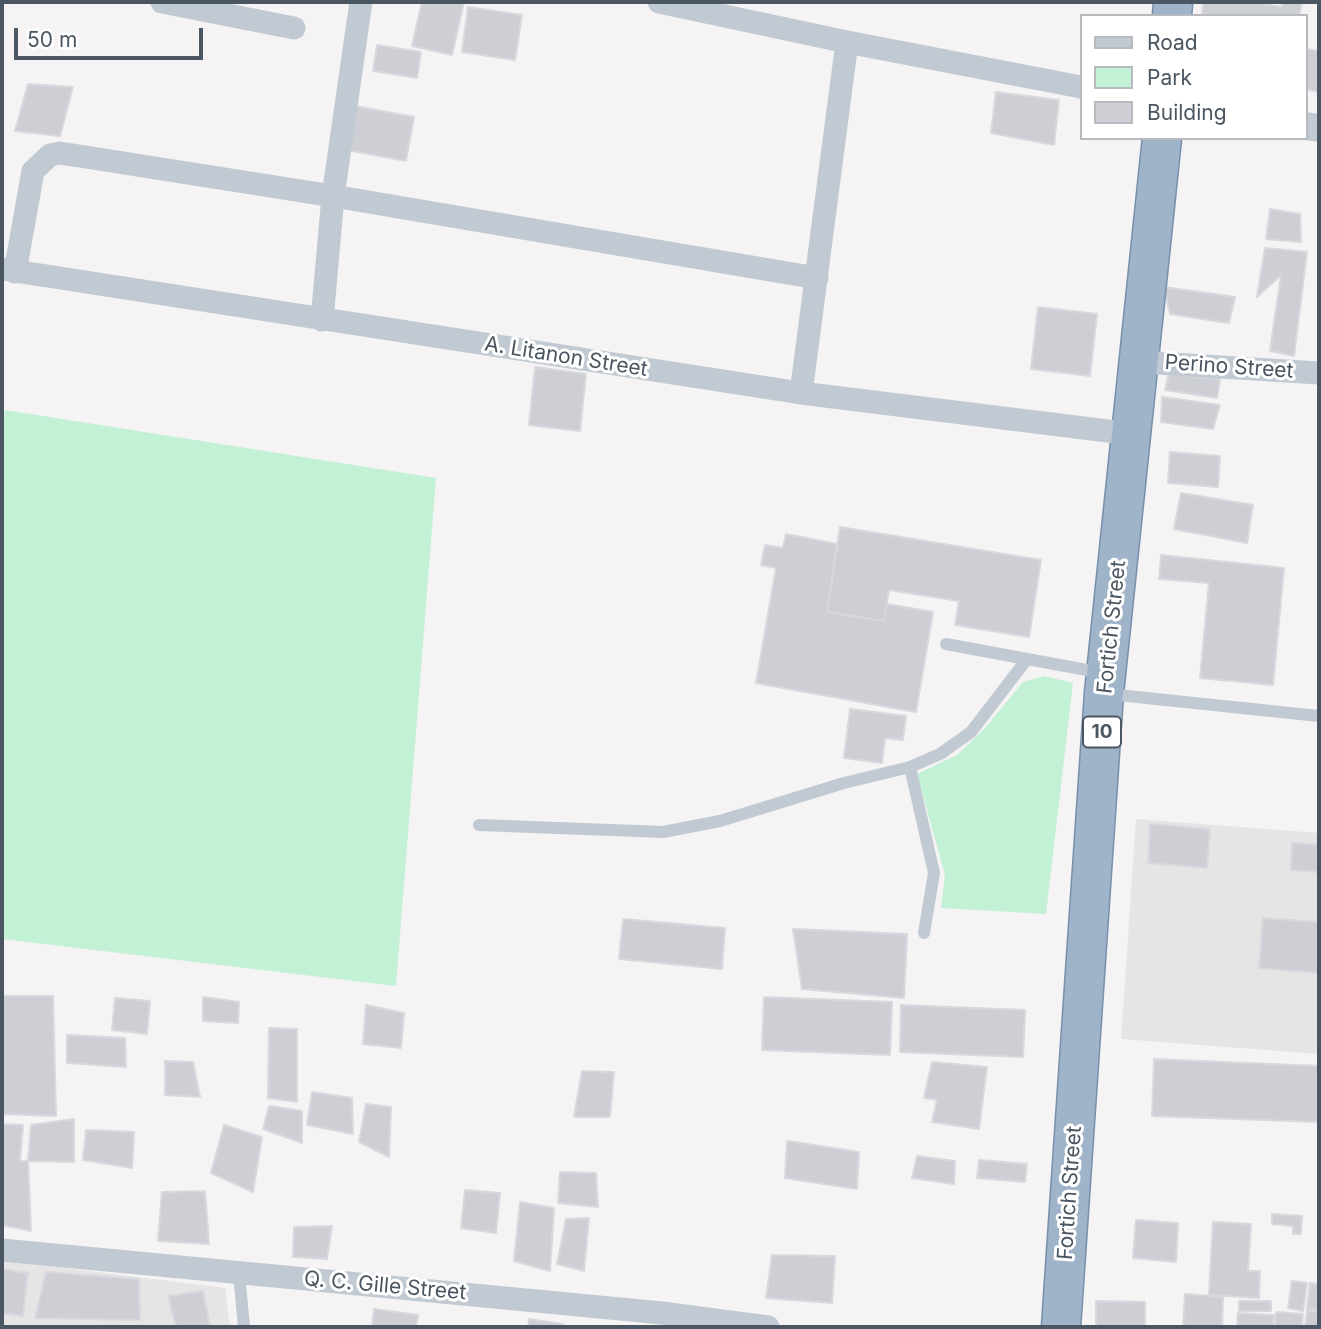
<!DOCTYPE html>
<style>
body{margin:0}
#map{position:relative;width:1321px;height:1329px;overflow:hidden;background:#f5f3f3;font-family:Inter,sans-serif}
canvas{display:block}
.frame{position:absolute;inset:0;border:4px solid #4a5661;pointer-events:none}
.legend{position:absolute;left:1080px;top:14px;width:228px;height:126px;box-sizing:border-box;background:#fff;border:2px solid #b7bbc0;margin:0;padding:9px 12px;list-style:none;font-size:21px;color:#4a5661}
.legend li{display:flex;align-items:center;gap:14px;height:35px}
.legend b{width:35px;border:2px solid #b7bbc0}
.scale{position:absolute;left:14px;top:28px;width:189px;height:32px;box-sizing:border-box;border:4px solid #4a5661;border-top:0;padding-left:9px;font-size:21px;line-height:24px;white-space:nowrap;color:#4a5661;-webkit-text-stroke:5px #fff;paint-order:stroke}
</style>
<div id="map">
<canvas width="1321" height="1329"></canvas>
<div class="frame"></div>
<ul class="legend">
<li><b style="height:9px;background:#c1cad2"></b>Road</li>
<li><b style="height:19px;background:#c3f1d5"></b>Park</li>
<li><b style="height:19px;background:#cdcfd5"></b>Building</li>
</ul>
<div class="scale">50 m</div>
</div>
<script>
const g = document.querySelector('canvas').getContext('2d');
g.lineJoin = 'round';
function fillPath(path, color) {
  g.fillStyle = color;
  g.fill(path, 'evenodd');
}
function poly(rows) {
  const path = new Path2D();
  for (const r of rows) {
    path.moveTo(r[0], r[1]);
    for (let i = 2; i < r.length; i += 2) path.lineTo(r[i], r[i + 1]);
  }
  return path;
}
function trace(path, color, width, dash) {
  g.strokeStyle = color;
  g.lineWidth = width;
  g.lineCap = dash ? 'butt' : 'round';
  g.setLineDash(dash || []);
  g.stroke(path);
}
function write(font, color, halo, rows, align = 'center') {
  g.font = font + ' Inter,sans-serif';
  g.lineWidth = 6;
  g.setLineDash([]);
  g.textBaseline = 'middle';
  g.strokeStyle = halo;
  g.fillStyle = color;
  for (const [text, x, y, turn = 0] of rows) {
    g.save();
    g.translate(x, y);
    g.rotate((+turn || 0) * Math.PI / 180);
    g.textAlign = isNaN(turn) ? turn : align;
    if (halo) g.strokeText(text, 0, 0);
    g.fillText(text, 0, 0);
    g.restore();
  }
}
const education = poly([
 [1136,819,1319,833,1319,1054,1121,1039],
 [2,1260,225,1288,230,1327,2,1327]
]);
const green = poly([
 [5,410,436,478,396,986,2,939,2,439],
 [1044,676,1073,683,1046,914,941,908,945,875,917,774,957,755,985,728,1023,682]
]);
const building = poly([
 [422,2,464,2,452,55,412,46,422,2],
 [1203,2,1250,2,1282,7,1282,2,1302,2,1299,16,1211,16,1202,14,1203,2],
 [468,7,522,15,515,60,462,52,468,7],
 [377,45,421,52,417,78,373,71,377,45],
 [1305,49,1319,51,1319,92,1305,89,1305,49],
 [28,84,73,87,60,136,15,131,28,84],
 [996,92,1059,100,1054,145,991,133,996,92],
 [355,106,414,117,406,161,347,150,355,106],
 [1270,209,1300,214,1301,242,1266,239,1270,209],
 [1265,248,1307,252,1294,356,1270,351,1281,275,1257,297,1265,248],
 [1164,287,1235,297,1229,323,1170,314,1164,287],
 [1038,307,1097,314,1090,376,1031,369,1038,307],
 [535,367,586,374,580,431,529,425,535,367],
 [1169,374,1220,379,1217,398,1165,390,1169,374],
 [1162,397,1220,405,1213,429,1161,422,1162,397],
 [1170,452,1220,456,1218,487,1168,483,1170,452],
 [1181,493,1253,505,1247,543,1174,529,1181,493],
 [840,527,1041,560,1029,637,955,625,959,601,889,590,884,621,827,612,840,527],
 [786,534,837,544,827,612,884,621,887,604,933,612,916,712,756,683,776,568,761,565,765,545,783,548,786,534],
 [1161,555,1284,568,1273,685,1200,678,1209,583,1159,579,1161,555],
 [850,709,906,716,903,740,885,738,882,763,844,758,850,709],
 [1150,824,1210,829,1207,868,1148,863,1150,824],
 [1292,843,1319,845,1319,872,1291,870,1292,843],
 [1263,918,1319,922,1319,973,1259,968,1263,918],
 [623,919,725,928,722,969,619,959,623,919],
 [793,929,907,934,904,998,802,989,793,929],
 [2,996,53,996,56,1116,2,1114,2,996],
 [203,997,239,1002,238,1023,203,1021,203,997],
 [764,997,892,1002,890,1055,762,1050,764,997],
 [115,998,150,1001,147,1034,112,1030,115,998],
 [366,1005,404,1013,401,1048,363,1044,366,1005],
 [901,1005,1025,1010,1023,1057,900,1052,901,1005],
 [269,1028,297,1029,297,1102,268,1098,269,1028],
 [67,1035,125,1038,126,1067,67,1063,67,1035],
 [1154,1059,1319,1066,1319,1122,1152,1116,1154,1059],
 [165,1061,193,1062,200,1097,165,1095,165,1061],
 [932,1062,987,1067,979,1129,932,1122,937,1100,924,1098,932,1062],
 [582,1071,614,1072,610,1117,574,1117,582,1071],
 [312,1092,352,1098,353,1134,307,1125,312,1092],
 [366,1104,391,1107,389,1157,359,1142,366,1104],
 [269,1106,302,1111,302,1143,263,1129,269,1106],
 [74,1119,74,1162,28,1161,31,1125,74,1119],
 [2,1124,23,1125,20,1161,28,1161,31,1231,2,1225,2,1124],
 [224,1125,262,1137,253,1192,211,1173,224,1125],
 [86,1130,134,1132,132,1168,83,1160,86,1130],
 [787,1141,859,1152,857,1189,785,1178,787,1141],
 [917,1156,955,1161,954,1184,912,1178,917,1156],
 [979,1160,1027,1164,1025,1182,977,1178,979,1160],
 [560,1172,596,1173,598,1207,558,1203,560,1172],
 [465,1190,500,1193,496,1233,461,1228,465,1190],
 [205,1191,209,1244,158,1241,162,1192,205,1191],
 [520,1202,554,1208,550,1271,514,1261,520,1202],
 [1272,1214,1302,1216,1301,1234,1293,1234,1293,1226,1272,1224,1272,1214],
 [589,1218,584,1271,557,1264,566,1219,589,1218],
 [1136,1220,1178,1223,1176,1262,1133,1258,1136,1220],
 [1213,1222,1251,1224,1248,1271,1260,1271,1259,1298,1209,1295,1213,1222],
 [332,1226,327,1259,293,1257,294,1227,332,1226],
 [772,1255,835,1256,832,1303,766,1298,772,1255],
 [2,1269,28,1273,23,1316,2,1313,2,1269],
 [46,1272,139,1279,140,1320,35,1318,46,1272],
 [1292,1281,1307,1283,1303,1311,1288,1308,1292,1281],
 [1310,1283,1319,1284,1319,1310,1307,1309,1310,1283],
 [203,1291,210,1327,176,1327,168,1296,203,1291],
 [1185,1294,1223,1297,1222,1327,1183,1327,1185,1294],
 [1096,1301,1145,1302,1145,1327,1096,1327,1096,1301],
 [1239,1301,1271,1301,1271,1311,1239,1311,1239,1301],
 [374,1309,418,1315,416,1327,372,1327,374,1309],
 [1307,1311,1319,1312,1319,1327,1305,1327,1307,1311],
 [1276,1312,1303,1314,1302,1327,1275,1327,1276,1312],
 [1238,1313,1274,1315,1273,1327,1237,1327,1238,1313],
 [529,1319,563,1324,563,1327,528,1327,529,1319]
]);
const service = poly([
 [946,644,1103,673],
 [1108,694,1319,716],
 [910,767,934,873,924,933],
 [479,825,663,832,720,821,844,783,910,767,940,754,971,732,1027,659],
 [239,1273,244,1327]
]);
const minor = poly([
 [162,2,294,28],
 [659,2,847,42,1081,87],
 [2,269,801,393,1132,434],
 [15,272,33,171,50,155,60,153,333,196,817,278],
 [322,320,333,196,361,2],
 [1139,362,1319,373],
 [801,393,847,42],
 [2,1250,662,1313,768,1327]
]);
const tertiary = poly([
 [1305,126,1319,128]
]);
const trunk = poly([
 [1172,16,1173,2],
 [1061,1327,1104,693,1162,138]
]);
const shields = [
 [1102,732,38]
];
const shieldNames = [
 ["10",1102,732]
];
const streetNames = [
 ["A. Litanon Street",566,357,9],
 ["Perino Street",1229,367,4],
 ["Fortich Street",1112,627,-84],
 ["Fortich Street",1070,1193,-86],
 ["Q. C. Gille Street",385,1286,5]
];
fillPath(education, '#e6e4e5');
fillPath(green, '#c3f1d5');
fillPath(building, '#cdcfd5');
trace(building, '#d7d9de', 2);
trace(trunk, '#7690ad', 41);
trace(service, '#c1cad2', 12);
trace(minor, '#c1cad2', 23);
trace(tertiary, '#c1cad2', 28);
trace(trunk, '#9fb4c9', 38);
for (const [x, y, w] of shields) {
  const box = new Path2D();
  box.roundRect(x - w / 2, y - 15.5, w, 31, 5);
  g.fillStyle = '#fff';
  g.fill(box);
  trace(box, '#4a5661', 2);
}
write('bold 19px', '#4a5661', null, shieldNames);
write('21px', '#4a5661', '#fff', streetNames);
</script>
